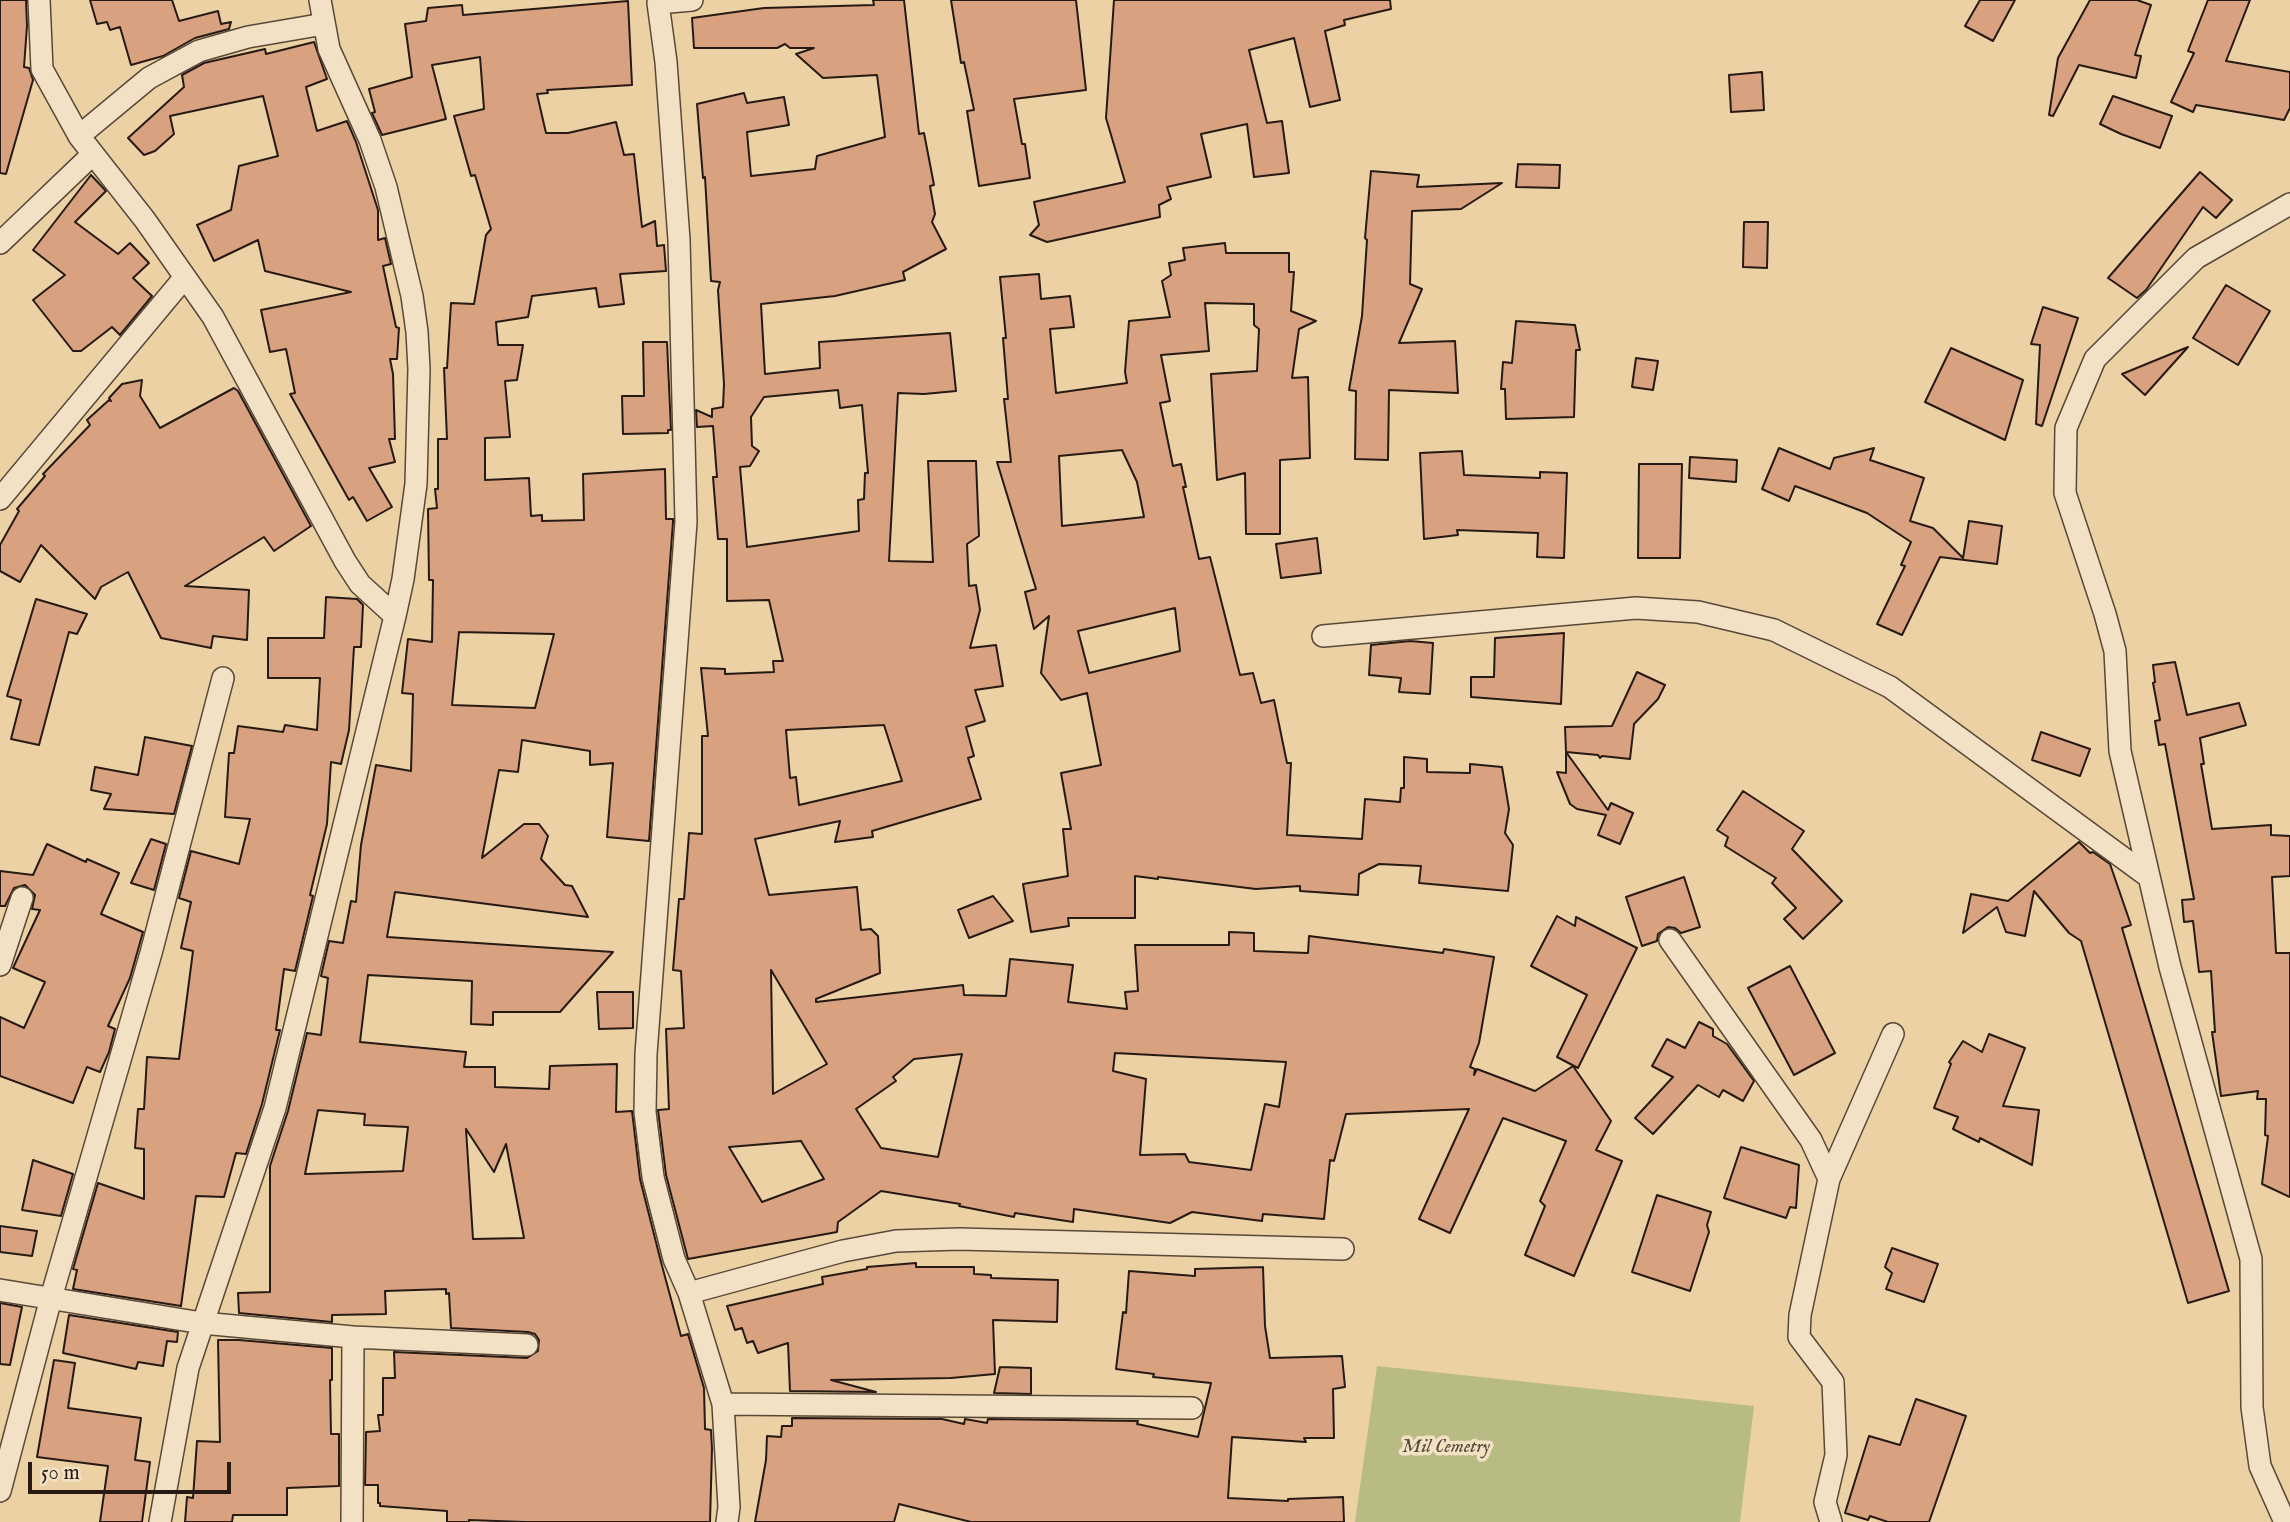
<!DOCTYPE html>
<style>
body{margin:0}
#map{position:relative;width:2290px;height:1522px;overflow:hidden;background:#ebd1a4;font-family:"IM FELL English",serif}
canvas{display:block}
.scale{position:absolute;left:28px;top:1462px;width:203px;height:32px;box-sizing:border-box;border:4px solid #271a14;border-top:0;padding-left:9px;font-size:21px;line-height:24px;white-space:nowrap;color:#271a14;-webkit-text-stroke:5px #f2e1c4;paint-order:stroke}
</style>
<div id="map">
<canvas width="2290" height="1522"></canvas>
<div class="scale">50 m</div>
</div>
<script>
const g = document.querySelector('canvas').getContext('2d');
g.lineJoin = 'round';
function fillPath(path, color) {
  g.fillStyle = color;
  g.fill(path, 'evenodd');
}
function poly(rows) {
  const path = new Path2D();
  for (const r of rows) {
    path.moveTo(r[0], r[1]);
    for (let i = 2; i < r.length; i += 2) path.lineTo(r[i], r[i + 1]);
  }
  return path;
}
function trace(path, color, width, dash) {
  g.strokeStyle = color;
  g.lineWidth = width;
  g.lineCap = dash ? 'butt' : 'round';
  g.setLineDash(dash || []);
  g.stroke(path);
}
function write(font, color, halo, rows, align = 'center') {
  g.font = font + ' "IM FELL English",serif';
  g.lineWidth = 7;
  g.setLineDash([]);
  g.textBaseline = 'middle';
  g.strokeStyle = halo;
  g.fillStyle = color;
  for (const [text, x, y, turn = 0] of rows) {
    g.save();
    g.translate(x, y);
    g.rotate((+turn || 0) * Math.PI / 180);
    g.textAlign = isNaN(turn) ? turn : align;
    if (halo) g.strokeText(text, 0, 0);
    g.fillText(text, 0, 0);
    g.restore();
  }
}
const green = poly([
 [1377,1366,1754,1406,1740,1522,1355,1522]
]);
const building = poly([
 [0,0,26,0,27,26,24,67,29,68,33,80,6,174,0,173,0,0],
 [90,0,172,0,179,21,218,11,221,24,231,22,229,29,195,38,163,56,131,65,120,27,110,30,107,22,97,24,90,0],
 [873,0,904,0,919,134,924,133,934,185,930,186,935,214,932,222,946,249,903,272,905,280,835,296,761,304,765,374,820,368,819,342,950,333,956,391,924,394,898,393,889,561,933,562,928,461,976,461,979,536,967,544,969,586,976,585,980,610,970,648,996,645,1003,686,975,690,985,721,966,727,974,756,968,758,981,799,872,831,873,837,835,842,840,821,755,839,769,895,857,887,861,930,871,929,878,936,880,973,816,999,816,1002,963,985,964,995,1006,996,1010,959,1073,965,1068,1002,1127,1009,1125,992,1138,991,1135,945,1229,945,1229,932,1254,933,1254,951,1308,953,1309,936,1443,953,1444,949,1494,957,1479,1043,1470,1067,1475,1069,1474,1075,1477,1069,1535,1091,1573,1066,1611,1121,1596,1150,1622,1161,1574,1276,1525,1255,1545,1206,1540,1201,1566,1141,1503,1118,1450,1233,1419,1219,1469,1109,1346,1114,1334,1161,1330,1160,1324,1219,1263,1214,1262,1221,1192,1212,1170,1223,1074,1209,1073,1222,1015,1213,1014,1217,959,1206,960,1204,881,1191,838,1222,837,1232,688,1259,666,1175,658,1110,669,1109,666,1029,684,1028,681,971,673,970,679,899,684,899,689,833,702,834,702,736,708,736,701,668,725,669,725,674,774,672,773,661,783,661,769,600,727,601,727,539,718,539,713,477,717,477,713,426,697,427,696,410,712,417,712,409,723,407,724,384,718,290,720,282,711,281,705,177,703,178,697,104,744,93,747,103,784,97,789,125,747,132,751,176,815,169,817,156,885,137,877,75,823,78,796,54,814,48,790,48,785,44,777,48,694,48,692,18,764,8,874,5,873,0],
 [838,390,840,408,862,405,868,473,865,473,864,499,858,500,859,531,747,547,740,467,750,466,759,451,752,446,751,417,764,397,838,390],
 [884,725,902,781,799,805,796,777,790,778,786,730,884,725],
 [771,970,827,1064,773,1094,771,970],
 [1115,1053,1286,1062,1279,1107,1265,1104,1251,1170,1189,1162,1185,1154,1140,1155,1146,1079,1113,1071,1115,1053],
 [962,1054,938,1157,881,1148,856,1109,896,1081,893,1077,914,1059,962,1054],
 [801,1141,824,1179,762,1202,729,1147,801,1141],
 [951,0,1076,0,1086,90,1014,99,1022,144,1025,144,1030,178,979,186,967,111,974,110,964,62,961,63,951,0],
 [1114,0,1390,0,1391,9,1344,20,1345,25,1325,31,1340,100,1310,107,1294,38,1249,50,1267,123,1282,121,1289,173,1254,177,1247,124,1201,134,1211,177,1167,187,1171,199,1159,205,1160,217,1047,242,1030,235,1039,225,1034,202,1125,182,1106,118,1114,0],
 [1980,0,2015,0,1993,41,1965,26,1980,0],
 [2090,0,2137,0,2151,5,2135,55,2141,56,2136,78,2079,65,2053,116,2049,115,2058,58,2090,0],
 [2208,0,2250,0,2226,61,2290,72,2290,108,2284,120,2196,105,2193,112,2171,102,2194,53,2188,51,2208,0],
 [628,1,632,85,547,90,548,93,537,94,546,133,568,133,616,122,624,155,634,154,642,227,655,221,657,246,664,245,666,271,620,274,624,304,599,307,596,288,532,296,528,317,496,322,498,345,523,345,517,380,505,381,510,437,485,438,485,480,529,478,531,516,542,515,542,521,584,520,583,474,665,469,666,519,673,519,673,522,649,841,607,837,613,763,590,765,590,751,522,740,518,772,499,770,482,858,524,824,539,824,548,836,541,859,565,885,572,886,588,917,395,892,387,937,613,952,560,1012,493,1012,493,1025,471,1024,472,981,368,975,360,1042,466,1052,464,1067,495,1067,495,1087,549,1089,550,1066,617,1064,616,1112,632,1111,640,1179,661,1262,681,1336,688,1334,704,1388,705,1429,711,1430,712,1449,710,1522,524,1522,469,1520,469,1522,447,1522,447,1511,380,1506,380,1503,378,1503,378,1485,365,1485,366,1432,380,1431,378,1415,383,1415,383,1378,395,1378,394,1352,527,1358,538,1351,539,1340,535,1334,528,1332,451,1328,449,1293,446,1294,446,1289,385,1291,386,1314,332,1315,332,1322,239,1313,238,1293,270,1292,270,1166,288,1111,307,1033,321,1035,328,978,321,976,329,941,343,943,351,901,356,902,361,845,376,765,411,771,413,694,402,693,408,639,432,642,433,580,429,580,428,509,437,508,435,489,438,489,438,439,447,439,444,368,447,368,451,303,474,304,486,235,491,229,475,175,471,176,454,116,484,109,480,57,432,65,446,119,382,135,372,113,375,112,369,89,412,77,405,24,426,21,428,8,462,5,463,15,628,1],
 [459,632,554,634,535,708,452,705,459,632],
 [318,1110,365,1114,364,1125,408,1127,403,1171,305,1174,318,1110],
 [466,1129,494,1172,506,1144,524,1238,473,1239,466,1129],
 [314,42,327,79,306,87,317,131,347,121,356,142,378,210,378,240,385,238,391,264,383,266,396,327,399,328,397,359,390,359,393,374,395,439,389,439,395,462,369,468,392,507,367,521,353,497,349,500,290,394,295,393,286,349,270,352,261,310,351,292,265,271,258,240,214,261,197,225,231,210,239,166,278,156,263,96,170,116,174,134,155,151,144,155,128,138,184,87,182,75,204,63,265,49,266,54,314,42],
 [1762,72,1764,110,1731,112,1729,75,1762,72],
 [2113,96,2172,116,2160,148,2121,134,2100,124,2113,96],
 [1518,164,1560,165,1559,188,1516,187,1518,164],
 [1371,171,1419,175,1417,187,1502,183,1461,209,1412,211,1410,284,1422,289,1399,343,1455,341,1458,393,1389,390,1388,460,1355,459,1356,391,1349,390,1362,316,1367,240,1365,238,1371,171],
 [2200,172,2232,200,2216,218,2203,207,2146,290,2137,298,2108,278,2200,172],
 [91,175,106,191,75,222,118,254,130,243,149,263,133,278,152,296,120,335,112,327,81,351,73,351,33,300,65,275,33,250,91,175],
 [1744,222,1768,222,1767,268,1743,267,1744,222],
 [1225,243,1226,253,1289,253,1289,272,1294,272,1291,311,1316,321,1299,329,1292,378,1308,377,1310,458,1280,460,1280,534,1246,534,1245,473,1217,480,1211,374,1257,371,1259,329,1254,325,1254,304,1205,303,1209,351,1161,355,1170,401,1160,403,1173,466,1181,464,1186,487,1183,487,1199,559,1210,557,1240,675,1253,673,1261,703,1274,700,1287,763,1291,763,1287,835,1362,839,1365,799,1400,802,1401,788,1404,788,1404,757,1427,759,1427,772,1470,773,1470,764,1502,767,1509,809,1505,833,1513,845,1508,891,1419,883,1421,866,1379,864,1359,874,1358,895,1300,891,1300,886,1256,889,1158,877,1158,879,1135,876,1135,918,1068,918,1069,926,1031,932,1023,884,1068,876,1063,829,1071,829,1061,773,1101,765,1087,693,1061,700,1041,673,1049,616,1034,629,1025,592,1036,589,997,462,1011,462,1004,399,1008,399,1003,338,1006,338,1000,277,1039,274,1041,299,1070,296,1074,327,1050,329,1056,393,1127,383,1125,372,1129,321,1170,317,1162,281,1171,275,1169,263,1185,260,1183,248,1225,243],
 [1122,450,1137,482,1144,517,1062,526,1059,456,1122,450],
 [1175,608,1180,651,1089,673,1078,631,1175,608],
 [2226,285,2270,311,2238,365,2193,338,2226,285],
 [2043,307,2078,318,2042,426,2036,424,2040,345,2031,344,2043,307],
 [1516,321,1575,325,1580,350,1576,350,1574,417,1506,419,1505,389,1501,389,1503,362,1512,363,1516,321],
 [643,342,667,342,671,430,668,430,668,433,623,434,622,396,644,396,643,342],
 [2188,347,2145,395,2122,374,2188,347],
 [1951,348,2023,380,2005,440,1925,402,1951,348],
 [1636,358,1658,361,1653,390,1632,387,1636,358],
 [142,380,140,396,160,428,234,388,238,391,311,526,274,551,264,537,185,586,249,590,247,640,213,636,211,648,161,638,128,572,101,587,95,599,41,545,20,582,0,571,0,545,19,511,17,509,45,476,43,474,90,425,87,420,109,400,111,401,109,398,122,384,142,380],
 [1779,448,1830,469,1834,458,1874,448,1870,460,1924,478,1910,521,1933,528,1963,558,1969,521,2002,526,1997,564,1940,557,1902,635,1877,624,1905,566,1901,565,1911,542,1867,513,1795,486,1789,501,1762,489,1779,448],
 [1462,451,1464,475,1540,478,1540,472,1567,473,1564,558,1537,557,1538,533,1457,530,1458,535,1424,539,1420,453,1462,451],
 [1690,457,1737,460,1736,482,1689,478,1690,457],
 [1639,464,1682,464,1680,558,1638,558,1639,464],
 [1317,538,1321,573,1281,578,1276,544,1317,538],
 [326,597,357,599,363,605,361,647,354,647,349,730,341,764,331,762,327,824,310,895,313,896,295,971,284,969,276,1030,280,1030,262,1104,246,1154,236,1153,224,1197,196,1196,181,1306,73,1289,77,1270,73,1269,98,1183,144,1199,144,1149,135,1148,138,1109,144,1109,147,1057,179,1059,193,951,181,948,191,902,179,898,191,851,239,864,250,819,225,817,229,753,234,753,238,726,283,732,285,725,317,730,320,678,268,678,268,638,324,638,326,597],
 [36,599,87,614,77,634,69,632,39,745,11,739,21,700,7,696,36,599],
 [1564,633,1561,704,1471,697,1471,677,1494,677,1495,638,1564,633],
 [1410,641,1433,643,1430,694,1399,692,1401,678,1369,675,1371,645,1410,641],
 [2175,662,2187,715,2239,703,2246,725,2200,738,2204,764,2201,764,2212,829,2271,825,2271,835,2290,836,2290,876,2272,877,2276,953,2290,953,2290,1197,2262,1184,2268,1136,2265,1135,2266,1099,2257,1099,2258,1091,2221,1096,2212,1032,2215,1032,2211,971,2199,972,2193,921,2184,922,2182,900,2194,899,2165,744,2159,745,2155,721,2160,720,2153,683,2155,682,2153,665,2175,662],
 [1637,672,1665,685,1658,699,1634,724,1630,759,1602,756,1600,758,1598,755,1566,752,1565,727,1612,726,1637,672],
 [2041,732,2090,749,2080,776,2032,760,2041,732],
 [145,737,192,746,174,814,104,809,111,794,91,790,95,767,138,775,145,737],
 [1566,752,1608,810,1611,803,1633,813,1620,844,1598,835,1606,815,1577,809,1570,804,1557,772,1566,773,1566,752],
 [1743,791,1804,831,1792,849,1842,901,1803,939,1784,919,1796,908,1772,883,1776,878,1725,846,1728,837,1717,830,1743,791],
 [151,839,166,844,154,890,131,883,151,839],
 [2079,842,2090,853,2093,852,2110,864,2131,925,2122,928,2229,1291,2188,1303,2081,941,2069,933,2034,891,2025,936,2006,932,1997,907,1963,933,1971,894,2008,901,2079,842],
 [47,844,86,862,87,859,119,873,101,914,143,932,130,978,108,1026,115,1029,109,1052,100,1072,87,1067,73,1103,0,1076,0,1017,24,1028,45,982,13,968,40,910,32,909,35,895,25,885,14,888,5,906,0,906,0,871,33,875,47,844],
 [1684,877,1700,927,1681,933,1675,928,1668,927,1658,934,1657,941,1642,946,1626,897,1684,877],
 [993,896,1013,921,969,938,958,910,993,896],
 [1557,916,1575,926,1576,917,1637,948,1578,1068,1557,1057,1587,995,1531,966,1557,916],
 [1790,966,1835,1053,1794,1075,1748,988,1790,966],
 [597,992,633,992,633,1028,599,1029,597,992],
 [1699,1022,1713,1029,1713,1036,1727,1044,1754,1081,1743,1101,1723,1090,1719,1097,1698,1085,1653,1134,1635,1118,1673,1077,1652,1066,1667,1039,1685,1048,1699,1022],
 [1989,1034,2025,1048,2003,1106,2039,1110,2032,1165,1980,1138,1979,1142,1953,1129,1958,1117,1934,1108,1951,1064,1949,1062,1963,1041,1982,1052,1989,1034],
 [1741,1147,1799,1165,1796,1208,1790,1207,1786,1218,1724,1198,1741,1147],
 [33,1160,73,1174,61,1216,22,1210,33,1160],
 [1657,1195,1711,1212,1707,1225,1709,1232,1690,1291,1632,1272,1657,1195],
 [0,1226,37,1231,32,1256,0,1252,0,1226],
 [1892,1248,1938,1264,1924,1302,1886,1289,1892,1273,1885,1267,1892,1248],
 [916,1263,916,1267,974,1267,974,1274,991,1275,991,1278,1058,1280,1057,1322,993,1320,995,1374,951,1378,831,1380,876,1392,790,1391,788,1343,758,1353,753,1341,747,1343,742,1328,735,1330,727,1306,823,1284,822,1277,867,1269,867,1267,916,1263],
 [1263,1267,1265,1326,1270,1358,1342,1356,1345,1387,1333,1389,1334,1438,1304,1438,1306,1442,1232,1437,1228,1498,1288,1501,1288,1499,1343,1497,1344,1522,971,1522,899,1504,894,1522,755,1522,766,1460,767,1436,781,1437,782,1426,792,1426,792,1418,942,1419,964,1424,965,1419,987,1423,988,1419,1138,1421,1137,1424,1198,1437,1211,1383,1153,1377,1154,1374,1116,1369,1123,1312,1126,1313,1129,1271,1195,1276,1195,1269,1263,1267],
 [0,1303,22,1307,10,1365,0,1364,0,1303],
 [69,1315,178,1332,177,1342,167,1341,163,1366,138,1362,136,1369,63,1353,69,1315],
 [218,1340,239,1340,332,1348,332,1380,330,1380,331,1434,339,1434,339,1486,287,1488,287,1515,233,1515,232,1522,185,1522,187,1497,193,1498,197,1441,220,1442,218,1340],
 [54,1360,75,1363,68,1408,141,1418,135,1460,150,1462,142,1522,100,1522,108,1466,37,1457,54,1360],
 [1000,1367,1031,1368,1031,1394,994,1393,1000,1367],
 [1916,1399,1966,1416,1929,1522,1888,1522,1870,1516,1868,1520,1845,1513,1869,1436,1900,1445,1916,1399]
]);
const street = poly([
 [39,0,42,69,79,136,145,220,213,317,345,561,360,584,395,616],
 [692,0,658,3,666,62,679,240,686,522,646,1054,645,1112,653,1177,674,1259,689,1293,723,1404,729,1507,727,1522],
 [79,136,149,78,199,51,248,37,324,24],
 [0,243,93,154],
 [0,499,185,277],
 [1323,636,1636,608,1698,612,1774,630,1890,687,2149,877],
 [1670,940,1811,1140,1829,1179],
 [0,965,22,898],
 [0,1290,202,1323,353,1337,527,1345],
 [689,1293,843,1251,896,1241,959,1239,1343,1249],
 [723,1404,1192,1408],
 [0,1491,51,1298,151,953,223,678],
 [160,1522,188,1368,275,1108,395,616,403,579,416,484,419,369,417,332,412,296,386,187,370,140,329,49,320,0],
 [352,1522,353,1337],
 [1831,1522,1825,1502,1836,1455,1833,1382,1799,1337,1800,1315,1829,1179,1893,1034],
 [2285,1522,2260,1466,2252,1407,2251,1259,2170,967,2120,751,2115,651,2105,614,2065,493,2066,428,2095,359,2196,258,2290,204]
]);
const parkNames = [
 ["Mil Cemetry",1446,1448]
];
fillPath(green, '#b9bb84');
fillPath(building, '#d8a17f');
trace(building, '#271a14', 2);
trace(street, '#584838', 24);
trace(street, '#f2e1c4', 21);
write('italic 19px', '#534a36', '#f2e1c4', parkNames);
</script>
